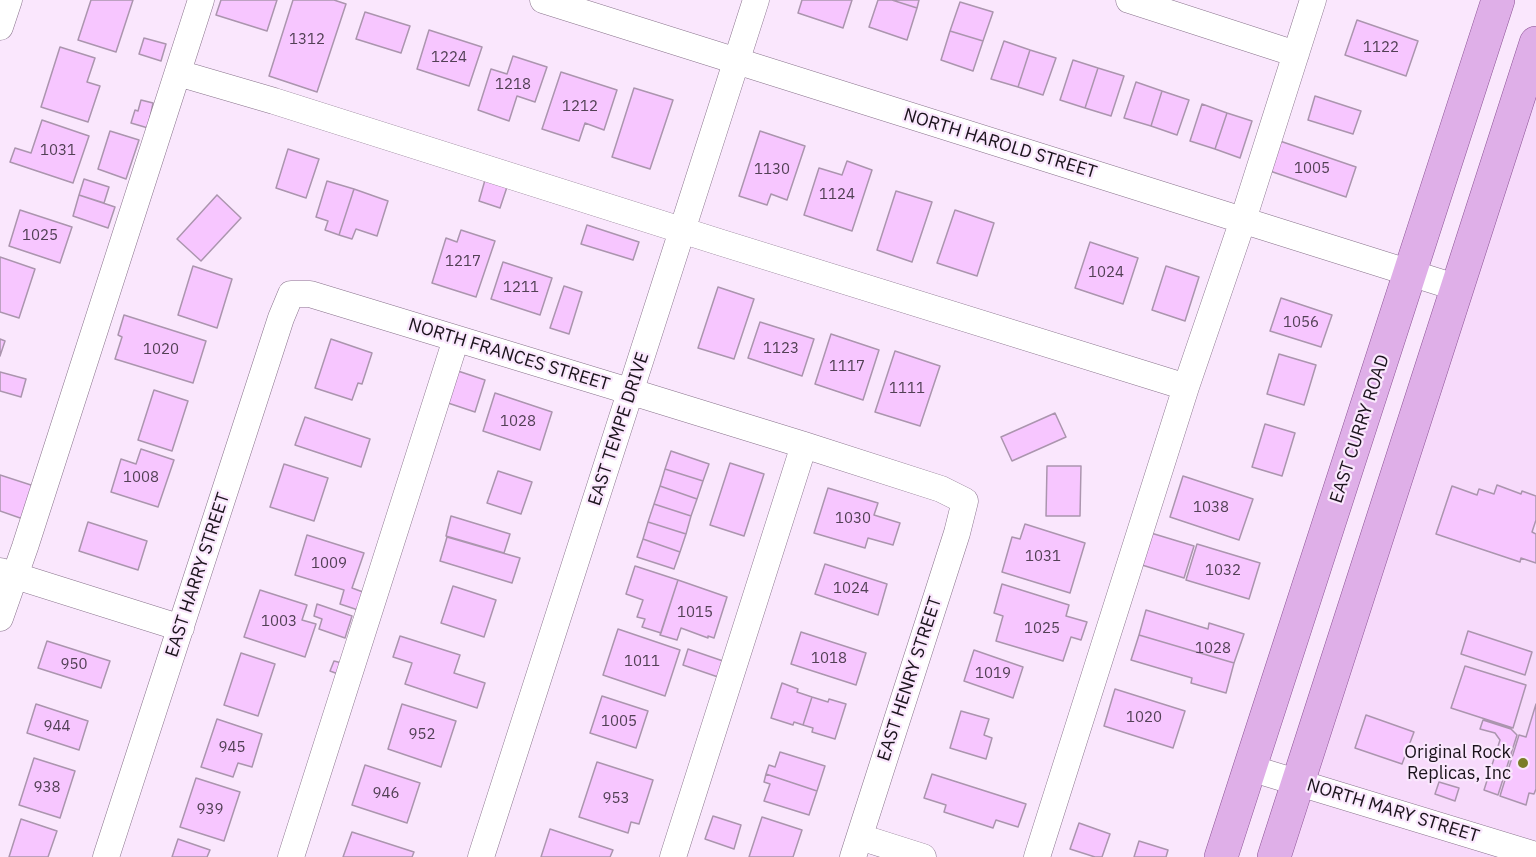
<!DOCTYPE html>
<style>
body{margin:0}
canvas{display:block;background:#fae7fd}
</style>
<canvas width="1536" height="857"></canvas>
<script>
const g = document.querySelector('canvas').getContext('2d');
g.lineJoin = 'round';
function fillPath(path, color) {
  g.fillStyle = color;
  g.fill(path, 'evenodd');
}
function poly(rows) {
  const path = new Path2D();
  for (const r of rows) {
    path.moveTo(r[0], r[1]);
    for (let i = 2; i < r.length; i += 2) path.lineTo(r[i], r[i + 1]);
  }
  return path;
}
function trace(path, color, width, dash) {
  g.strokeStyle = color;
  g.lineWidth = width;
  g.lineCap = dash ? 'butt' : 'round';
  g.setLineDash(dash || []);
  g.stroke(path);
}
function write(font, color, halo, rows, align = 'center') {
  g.font = font + ' "IBM Plex Sans",sans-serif';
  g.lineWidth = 4.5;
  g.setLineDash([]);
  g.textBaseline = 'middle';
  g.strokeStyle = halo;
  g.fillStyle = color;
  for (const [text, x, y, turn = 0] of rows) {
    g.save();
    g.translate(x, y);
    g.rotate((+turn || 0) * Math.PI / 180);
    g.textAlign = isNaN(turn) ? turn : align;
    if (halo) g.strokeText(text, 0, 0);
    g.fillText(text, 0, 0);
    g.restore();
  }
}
const built = poly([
 [1536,89,1536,857,1289,857]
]);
const building = poly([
 [91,0,133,0,116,52,78,40,91,0],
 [221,0,277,0,267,31,216,15,221,0],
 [293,0,334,0,346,4,317,92,269,76,293,0],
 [802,0,852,0,843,28,798,13,802,0],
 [878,0,892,0,917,8,907,40,869,27,878,0],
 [892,0,919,0,917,8,892,0],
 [960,2,993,12,983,41,950,31,960,2],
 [365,12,410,26,401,53,356,39,365,12],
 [1357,20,1418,41,1406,76,1345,55,1357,20],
 [429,30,482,47,469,86,417,69,429,30],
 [950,31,983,41,973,71,941,60,950,31],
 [144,38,166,44,161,61,139,54,144,38],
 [1004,41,1030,50,1018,87,991,79,1004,41],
 [60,47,95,58,87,82,100,86,88,122,41,107,60,47],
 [1030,50,1056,58,1043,95,1018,87,1030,50],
 [513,56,547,67,535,102,517,96,509,121,478,110,491,69,507,74,513,56],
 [1073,60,1098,68,1085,108,1060,100,1073,60],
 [1098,68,1124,76,1111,116,1085,108,1098,68],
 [561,72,617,90,604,130,585,123,579,141,542,129,561,72],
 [1136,82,1162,91,1151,126,1124,118,1136,82],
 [634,88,673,100,650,169,612,157,634,88],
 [1162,91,1189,100,1177,135,1151,126,1162,91],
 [1315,96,1361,111,1353,134,1308,120,1315,96],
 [141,100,153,103,148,128,131,123,135,110,138,111,141,100],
 [1202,104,1227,113,1215,149,1190,141,1202,104],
 [1227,113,1252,121,1240,158,1215,149,1227,113],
 [42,120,89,136,73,183,10,162,15,148,31,153,42,120],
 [110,131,139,140,126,179,98,169,110,131],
 [760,131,805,146,787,200,771,194,767,205,739,196,760,131],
 [1277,140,1356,167,1346,197,1267,170,1277,140],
 [288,149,319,159,306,198,276,188,288,149],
 [847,161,872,170,852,231,804,215,819,168,842,175,847,161],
 [84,179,109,187,104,203,79,195,84,179],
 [485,180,507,187,500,208,479,201,485,180],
 [327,181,354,189,339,235,325,230,328,221,316,217,327,181],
 [354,189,388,201,377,236,356,229,352,239,339,235,354,189],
 [896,191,932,202,912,262,877,250,896,191],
 [79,195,115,207,108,228,73,216,79,195],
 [217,195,241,218,201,261,177,239,217,195],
 [20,210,72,227,60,263,9,246,20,210],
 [955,210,994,223,977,276,937,263,955,210],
 [587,225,639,242,633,260,581,244,587,225],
 [461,230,495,241,476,297,432,283,446,238,457,242,461,230],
 [1090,242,1138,258,1123,304,1075,288,1090,242],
 [0,257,35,269,19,318,0,312,0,257],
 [503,262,552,278,540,315,491,299,503,262],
 [193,266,232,279,217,328,178,315,193,266],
 [1166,266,1199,277,1185,321,1152,310,1166,266],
 [564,286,582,292,569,334,550,328,564,286],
 [718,287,754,299,734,359,698,348,718,287],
 [1281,298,1332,315,1321,347,1270,331,1281,298],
 [124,315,206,341,193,383,115,359,122,337,118,335,124,315],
 [760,322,814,339,802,376,748,358,760,322],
 [831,334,879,350,863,400,815,384,831,334],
 [0,339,5,341,0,356,0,339],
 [331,339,372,353,362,384,358,383,352,400,315,388,331,339],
 [895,351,940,366,920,426,875,412,895,351],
 [1279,354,1316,365,1304,405,1267,394,1279,354],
 [458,371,485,380,475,412,448,403,458,371],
 [0,372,26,379,21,397,0,391,0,372],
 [154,390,188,401,172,451,138,440,154,390],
 [495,393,552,412,540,450,483,431,495,393],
 [1055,413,1066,437,1012,461,1001,437,1055,413],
 [305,417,370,439,361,467,295,445,305,417],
 [1265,424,1295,433,1282,476,1252,467,1265,424],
 [141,449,174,460,158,507,111,492,121,459,136,464,141,449],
 [671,451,709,464,703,481,665,469,671,451],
 [730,463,764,474,744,536,710,525,730,463],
 [284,464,328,478,314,521,270,507,284,464],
 [1047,466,1081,466,1080,516,1046,516,1047,466],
 [665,469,703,481,697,499,660,486,665,469],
 [498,471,532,482,521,514,487,503,498,471],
 [0,475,34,486,23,519,0,511,0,475],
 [1183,476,1253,499,1239,540,1170,517,1183,476],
 [1497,485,1521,494,1522,491,1536,496,1536,520,1532,532,1536,534,1536,563,1521,558,1520,562,1436,534,1452,486,1477,495,1479,489,1494,494,1497,485],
 [660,486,697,499,691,516,654,504,660,486],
 [828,488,878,503,874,515,900,523,893,545,868,538,865,548,814,533,828,488],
 [654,504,691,516,686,534,648,522,654,504],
 [451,516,510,534,504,553,446,536,451,516],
 [88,522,147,541,138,570,79,551,88,522],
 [648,522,686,534,680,552,643,539,648,522],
 [1025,524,1085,543,1070,593,1002,572,1012,537,1020,539,1025,524],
 [1151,533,1194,546,1184,578,1142,565,1151,533],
 [307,535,364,553,352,588,363,592,358,610,340,604,344,590,295,575,307,535],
 [447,537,520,558,512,583,440,561,447,537],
 [643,539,680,552,674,569,637,557,643,539],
 [1197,544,1260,563,1249,599,1186,580,1197,544],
 [825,564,887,584,878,615,815,594,825,564],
 [635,566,678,580,661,633,642,627,645,619,637,617,643,600,626,594,635,566],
 [678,580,727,597,714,638,708,636,708,638,681,628,677,640,660,635,678,580],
 [1002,584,1069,605,1066,616,1087,622,1081,640,1071,637,1063,661,996,641,1003,616,994,613,1002,584],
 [453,586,496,600,484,637,441,623,453,586],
 [260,590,307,605,302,620,316,624,305,657,244,637,260,590],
 [317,604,352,616,345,638,319,629,322,619,314,616,317,604],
 [1146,610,1208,629,1209,623,1244,634,1234,663,1139,635,1146,610],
 [618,629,680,650,665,696,603,675,618,629],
 [1468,631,1532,652,1525,675,1461,654,1468,631],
 [801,632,866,653,856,685,791,664,801,632],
 [1139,635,1234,663,1226,693,1191,683,1192,678,1131,660,1139,635],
 [400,636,460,655,454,673,485,683,477,708,405,684,412,663,393,657,400,636],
 [47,641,110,661,101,688,38,668,47,641],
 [688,649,723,661,718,677,683,665,688,649],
 [974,650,1023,667,1013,698,964,681,974,650],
 [241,653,275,664,258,716,224,705,241,653],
 [334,661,342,663,338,674,330,671,334,661],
 [1465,666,1526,685,1513,728,1451,708,1465,666],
 [782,683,798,689,797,692,812,697,803,725,794,722,793,725,771,718,782,683],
 [1115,689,1185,711,1173,748,1104,726,1115,689],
 [602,696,648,711,636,748,590,733,602,696],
 [812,697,828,702,829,699,846,704,835,739,812,732,813,728,803,725,812,697],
 [36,704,88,721,79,750,27,733,36,704],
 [402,704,456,721,441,767,388,749,402,704],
 [1536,704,1536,789,1534,794,1529,793,1526,805,1500,796,1519,735,1526,737,1536,704],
 [961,711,989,719,984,735,992,738,986,759,950,748,961,711],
 [1366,715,1414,732,1402,764,1355,748,1366,715],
 [217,719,262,734,252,767,238,763,233,777,201,767,217,719],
 [1483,720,1511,729,1517,735,1498,795,1484,790,1500,740,1495,733,1480,729,1483,720],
 [780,752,825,766,817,791,766,774,769,765,775,767,780,752],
 [34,758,75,771,60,818,19,805,34,758],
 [597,762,653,780,639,824,631,822,628,833,579,817,597,762],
 [365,765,420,783,407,823,352,805,365,765],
 [766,774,817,791,809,815,764,801,770,784,764,782,766,774],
 [932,774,1026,804,1018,827,996,820,993,828,944,812,946,805,924,798,932,774],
 [196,778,240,792,224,841,180,827,196,778],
 [1439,782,1459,788,1455,801,1435,794,1439,782],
 [713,816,741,825,734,849,705,839,713,816],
 [762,817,802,830,793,857,749,857,762,817],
 [21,819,57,831,48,857,9,857,21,819],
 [1079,823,1110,834,1102,857,1095,857,1070,849,1079,823],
 [550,829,613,850,610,857,541,857,550,829],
 [352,832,414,852,412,857,343,857,352,832],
 [178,839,210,850,207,857,172,857,178,839],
 [1139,841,1168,850,1166,857,1134,857,1139,841]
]);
const minor = poly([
 [543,0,1458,288],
 [1129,0,1296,54],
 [0,27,9,0],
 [178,73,274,101,719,242,1186,387],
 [0,571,181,628],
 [0,618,25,547,201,0],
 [1250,768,1536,855],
 [860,837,923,857],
 [106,857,281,318,291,294,310,294,632,392,804,445,941,489,965,501,957,533,853,857],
 [291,857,456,339],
 [481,857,756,0],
 [673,857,804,445],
 [1037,857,1186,387,1243,220,1313,0]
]);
const major = poly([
 [1221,857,1498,0],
 [1274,857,1536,43]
]);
const markers = [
 [1523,763,6,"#7a7d27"]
];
const numberNames = [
 ["1312",307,40],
 ["1122",1381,48],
 ["1224",449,58],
 ["1218",513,85],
 ["1212",580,107],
 ["1031",58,151],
 ["1005",1312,169],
 ["1130",772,170],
 ["1124",837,195],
 ["1025",40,236],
 ["1217",463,262],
 ["1024",1106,273],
 ["1211",521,288],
 ["1056",1301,323],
 ["1123",781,349],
 ["1020",161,350],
 ["1117",847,367],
 ["1111",907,389],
 ["1028",518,422],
 ["1008",141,478],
 ["1038",1211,508],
 ["1030",853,519],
 ["1031",1043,557],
 ["1009",329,564],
 ["1032",1223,571],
 ["1024",851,589],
 ["1015",695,613],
 ["1003",279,622],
 ["1025",1042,629],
 ["1028",1213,649],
 ["1018",829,659],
 ["1011",642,662],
 ["950",74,665],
 ["1019",993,674],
 ["1020",1144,718],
 ["1005",619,722],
 ["944",57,727],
 ["952",422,735],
 ["945",232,748],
 ["938",47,788],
 ["946",386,794],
 ["953",616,799],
 ["939",210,810]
];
const streetNames = [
 ["NORTH HAROLD STREET",1000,144,17],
 ["NORTH FRANCES STREET",509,355,17],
 ["EAST TEMPE DRIVE",619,429,-72],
 ["EAST CURRY ROAD",1360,429,-72],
 ["EAST HARRY STREET",198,575,-72],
 ["EAST HENRY STREET",910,679,-72],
 ["NORTH MARY STREET",1393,811,17]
];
const poiNames = [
 ["Original Rock",1511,753],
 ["Replicas, Inc",1511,774]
];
fillPath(built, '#f7dafb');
fillPath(building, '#f7c6ff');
trace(building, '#ab95ae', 1.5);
trace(minor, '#88738b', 27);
trace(major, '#8d5596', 34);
trace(minor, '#fff', 26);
trace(major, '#dfafe8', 33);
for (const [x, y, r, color] of markers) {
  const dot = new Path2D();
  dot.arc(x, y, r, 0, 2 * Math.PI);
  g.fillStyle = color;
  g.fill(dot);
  trace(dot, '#fae7fd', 2);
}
write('15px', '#524055', null, numberNames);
write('18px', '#1b131c', '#fae7fd', streetNames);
write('18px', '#1b131c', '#fae7fd', poiNames, 'right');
</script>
